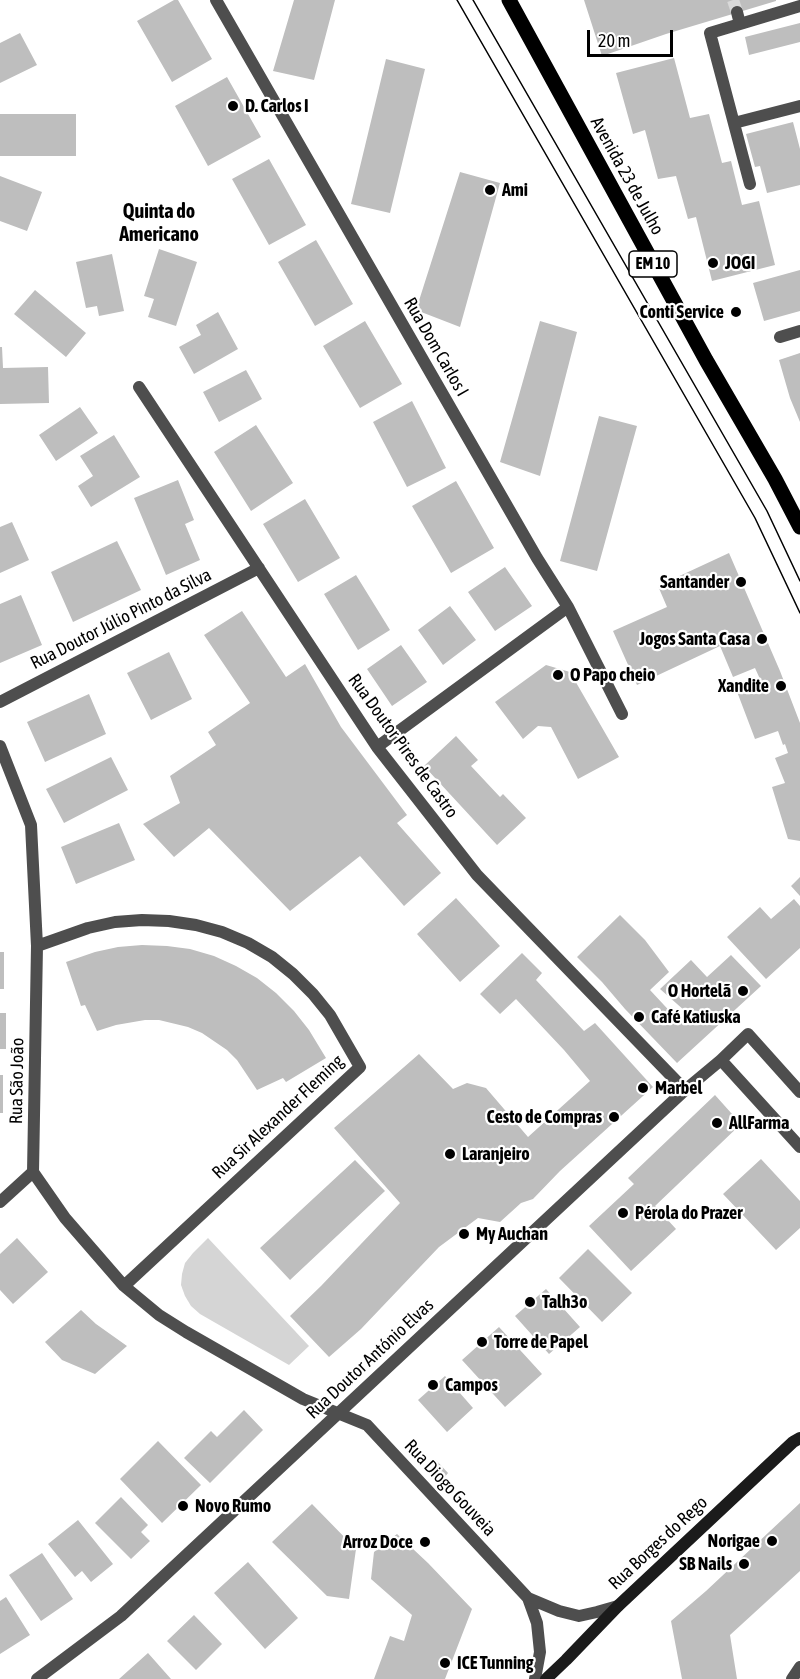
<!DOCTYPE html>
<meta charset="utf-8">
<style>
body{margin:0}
#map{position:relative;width:800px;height:1679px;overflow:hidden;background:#fff;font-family:"Asap Condensed",sans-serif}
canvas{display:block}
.scale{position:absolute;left:587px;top:30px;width:86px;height:27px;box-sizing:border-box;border:3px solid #000;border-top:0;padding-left:8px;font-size:18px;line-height:21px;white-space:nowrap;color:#000;-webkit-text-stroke:4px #fff;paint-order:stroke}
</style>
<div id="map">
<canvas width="800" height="1679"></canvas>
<div class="scale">20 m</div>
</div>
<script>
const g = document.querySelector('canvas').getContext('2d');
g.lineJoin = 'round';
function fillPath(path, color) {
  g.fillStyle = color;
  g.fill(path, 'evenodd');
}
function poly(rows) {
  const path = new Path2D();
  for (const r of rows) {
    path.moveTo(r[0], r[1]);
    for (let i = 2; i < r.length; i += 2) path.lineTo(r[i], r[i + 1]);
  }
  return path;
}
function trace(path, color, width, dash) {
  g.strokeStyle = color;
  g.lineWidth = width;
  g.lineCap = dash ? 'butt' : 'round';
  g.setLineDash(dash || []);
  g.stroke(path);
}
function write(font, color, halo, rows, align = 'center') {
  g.font = font + ' "Asap Condensed",sans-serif';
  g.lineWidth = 4.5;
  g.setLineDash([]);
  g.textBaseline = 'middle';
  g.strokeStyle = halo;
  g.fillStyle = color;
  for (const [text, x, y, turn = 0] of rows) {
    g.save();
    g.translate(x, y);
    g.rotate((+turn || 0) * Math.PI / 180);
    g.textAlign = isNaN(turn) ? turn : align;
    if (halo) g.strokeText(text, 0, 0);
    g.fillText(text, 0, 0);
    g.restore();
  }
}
const green = poly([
 [208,1238,309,1346,289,1365,200,1314,191,1306,185,1296,181,1285,182,1274,185,1263,193,1253]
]);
const building = poly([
 [174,0,178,0,212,59,172,82,137,21],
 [294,0,335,0,314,80,273,71],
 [584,0,776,0,776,1,666,34,602,56],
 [800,23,800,42,749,55,745,37],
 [20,33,37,65,0,83,0,43],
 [674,58,690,118,709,114,722,163,731,161,742,205,759,201,775,265,712,281,696,217,688,219,676,176,658,179,645,130,633,134,616,73],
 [386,59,425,69,390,213,351,204],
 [227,77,261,137,208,166,175,106],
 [0,114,76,114,76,156,0,156],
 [793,122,800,149,800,185,767,193,760,166,755,167,746,134],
 [269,159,306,225,269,245,232,179],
 [460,172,500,183,460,327,416,310],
 [0,176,42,192,27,231,0,221],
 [316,240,353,304,315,326,278,262],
 [159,249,197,262,176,326,148,317,154,299,144,296],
 [112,254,124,311,99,316,97,306,86,308,76,262],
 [800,270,800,311,764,321,753,283],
 [35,290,86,333,66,357,14,314],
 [218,312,238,349,194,374,179,347,201,335,196,325],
 [365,321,402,384,360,408,323,346],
 [540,321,577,332,540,476,500,462],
 [0,347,2,347,3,368,48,367,49,403,0,404],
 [800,353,800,422,790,398,779,360],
 [246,370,262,399,219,422,203,392],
 [412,401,446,468,407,487,373,422],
 [80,407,98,433,56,461,39,435],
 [599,416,637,426,597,571,560,561],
 [256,425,293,483,251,511,214,452],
 [114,435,140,477,91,507,78,486,93,476,80,456],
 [178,480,194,520,185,524,200,560,166,575,134,498],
 [456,481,494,548,451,573,412,506],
 [305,499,340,558,298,582,263,524],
 [12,522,29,560,0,573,0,527],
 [117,541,141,590,73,622,51,572],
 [729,553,780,671,800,723,800,841,788,839,772,787,785,783,775,758,788,753,785,744,783,745,778,731,755,739,736,689,760,679,755,668,733,677,720,646,637,685,613,631,667,607,658,586],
 [505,567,532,606,495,631,468,592],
 [356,575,390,630,358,650,324,594],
 [21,595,42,645,0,663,0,604],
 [450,606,476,640,443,665,418,630],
 [242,611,286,677,305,664,341,727,407,815,397,823,441,873,404,906,360,856,290,911,209,828,174,857,143,824,180,803,170,776,216,745,208,732,250,703,204,635],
 [401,645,427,682,392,706,367,669],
 [169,652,192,699,151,720,127,673],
 [546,665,570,672,619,757,578,779,551,727,538,726,523,739,495,702],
 [89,694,106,734,45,762,27,722],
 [456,736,478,760,471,766,500,797,503,794,526,818,497,845,424,766],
 [111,757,128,790,64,823,46,789],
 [119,823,135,860,76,884,61,847],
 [800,877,800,896,791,886],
 [456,898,500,946,460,982,417,934],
 [794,899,800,906,800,948,766,979,727,937,760,907,771,919],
 [620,915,645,940,669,972,650,990,677,1019,685,1011,660,989,691,960,707,977,731,955,761,986,677,1063,625,1009,602,982,577,957],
 [142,945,167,946,190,949,214,956,236,966,257,978,276,993,294,1011,309,1030,326,1058,286,1082,283,1078,257,1090,237,1060,227,1050,202,1033,188,1027,159,1020,145,1020,116,1025,97,1031,85,1005,81,1006,66,962,95,952,118,947],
 [0,952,4,952,4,989,0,989],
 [522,953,542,973,536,980,584,1031,595,1023,653,1087,560,1171,533,1199,521,1203,500,1222,478,1218,439,1247,361,1329,329,1357,290,1316,321,1286,400,1203,334,1128,419,1054,453,1089,467,1083,486,1088,528,1137,590,1081,564,1050,516,999,500,1014,480,994],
 [0,1013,6,1013,6,1049,0,1049],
 [0,1075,3,1075,3,1113,0,1113],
 [715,1095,741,1124,655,1206,676,1229,631,1271,589,1226,634,1184,628,1178],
 [761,1159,800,1201,800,1228,776,1250,723,1194],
 [355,1160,385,1191,290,1280,260,1248],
 [17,1238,48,1272,13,1304,0,1290,0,1254],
 [588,1249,632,1293,602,1322,559,1278],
 [546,1289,580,1327,549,1354,515,1316],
 [81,1310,96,1324,127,1346,95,1374,62,1360,45,1342],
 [499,1327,542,1374,505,1407,462,1360],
 [445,1376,473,1408,447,1432,418,1400],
 [244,1410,263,1430,210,1483,184,1458,211,1431,217,1437],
 [158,1441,201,1485,162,1523,120,1479],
 [435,1459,448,1473,444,1478,431,1464],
 [121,1497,148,1525,141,1532,150,1541,131,1559,95,1523],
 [800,1503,800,1571,730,1635,737,1679,682,1679,671,1621,706,1591],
 [312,1504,356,1549,349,1599,327,1596,272,1542],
 [78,1520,113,1564,91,1582,82,1571,75,1577,48,1544],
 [397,1534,428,1563,472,1609,445,1679,374,1679,390,1636,404,1641,412,1615,371,1579,374,1552],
 [42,1553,73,1599,41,1621,9,1575],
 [248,1562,298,1618,265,1649,214,1593],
 [6,1597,30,1635,0,1654,0,1601],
 [194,1615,222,1644,196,1670,167,1641],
 [148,1653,171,1679,119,1679]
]);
const minorTunnel = poly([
 [733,0,737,12]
]);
const minor = poly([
 [216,0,537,558,568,607,622,714],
 [737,12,740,24],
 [734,123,800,106],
 [750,184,710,33,800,6],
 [780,337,800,331],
 [139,387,377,747,477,875,685,1090],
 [0,702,259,568],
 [0,746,31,825,37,946,33,1172,65,1218,124,1286,159,1315,186,1332,303,1399,367,1425,528,1598,537,1623,540,1652,535,1679],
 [377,747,568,607],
 [37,946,88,928,115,922,142,920,169,921,196,925,222,932,248,943,272,957,293,974,313,994,330,1015,360,1067,124,1286],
 [721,1060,800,1147],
 [0,1202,33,1172],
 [528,1598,559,1611,579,1616,597,1612,618,1606],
 [37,1679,121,1616,685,1090,721,1060,748,1034,800,1092],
 [792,1679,800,1667]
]);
const secondary = poly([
 [546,1679,566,1660,618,1606,793,1442,800,1438]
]);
const primary = poly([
 [509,0,706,360,775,479,800,527]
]);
const tram = poly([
 [457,0,755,518,800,613],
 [473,0,767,511,800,581]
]);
const markers = [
 [233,106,6,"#000"],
 [490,190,6,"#000"],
 [713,263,6,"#000"],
 [736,312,6,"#000"],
 [741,582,6,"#000"],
 [762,639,6,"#000"],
 [558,675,6,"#000"],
 [781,686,6,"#000"],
 [743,991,6,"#000"],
 [639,1017,6,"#000"],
 [643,1088,6,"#000"],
 [614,1117,6,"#000"],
 [717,1123,6,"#000"],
 [450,1154,6,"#000"],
 [623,1213,6,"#000"],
 [464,1234,6,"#000"],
 [530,1302,6,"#000"],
 [482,1342,6,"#000"],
 [433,1385,6,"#000"],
 [183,1506,6,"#000"],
 [772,1541,6,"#000"],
 [425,1542,6,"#000"],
 [744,1564,6,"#000"],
 [445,1663,6,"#000"]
];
const shields = [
 [653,264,48]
];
const shieldNames = [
 ["EM 10",653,264]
];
const poiNames = [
 ["D. Carlos I",245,106],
 ["Ami",502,190],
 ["JOGI",725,263],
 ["Conti Service",724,312,"right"],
 ["Santander",729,582,"right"],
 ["Jogos Santa Casa",750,639,"right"],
 ["O Papo cheio",570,675],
 ["Xandite",769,686,"right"],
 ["O Hortelã",731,991,"right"],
 ["Café Katiuska",651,1017],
 ["Marbel",655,1088],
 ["Cesto de Compras",602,1117,"right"],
 ["AllFarma",729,1123],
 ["Laranjeiro",462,1154],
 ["Pérola do Prazer",635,1213],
 ["My Auchan",476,1234],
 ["Talh3o",542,1302],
 ["Torre de Papel",494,1342],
 ["Campos",445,1385],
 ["Novo Rumo",195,1506],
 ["Norigae",760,1541,"right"],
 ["Arroz Doce",413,1542,"right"],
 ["SB Nails",732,1564,"right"],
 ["ICE Tunning",457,1663]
];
const streetNames = [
 ["Avenida 23 de Julho",627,176,61],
 ["Rua Dom Carlos I",436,347,60],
 ["Rua Doutor Júlio Pinto da Silva",121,619,-27],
 ["Rua Doutor Pires de Castro",403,746,54],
 ["Rua São João",17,1081,-89],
 ["Rua Sir Alexander Fleming",278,1117,-43],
 ["Rua Doutor António Elvas",370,1359,-43],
 ["Rua Diogo Gouveia",450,1488,47],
 ["Rua Borges do Rego",658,1543,-43]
];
const neighbourhoodNames = [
 ["Quinta do",159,212],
 ["Americano",159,235]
];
fillPath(green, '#d5d5d5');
fillPath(building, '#bebebe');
trace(minorTunnel, '#d9d9d9', 12, [12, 6]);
trace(minor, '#4e4e4e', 12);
trace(secondary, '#1b1b1b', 12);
trace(primary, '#000', 15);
trace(tram, '#000', 1.5);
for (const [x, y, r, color] of markers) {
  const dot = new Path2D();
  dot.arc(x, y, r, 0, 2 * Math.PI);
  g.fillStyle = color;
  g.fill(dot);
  trace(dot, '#fff', 2);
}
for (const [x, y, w] of shields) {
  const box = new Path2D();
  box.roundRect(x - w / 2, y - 13, w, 26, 4.5);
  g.fillStyle = '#fff';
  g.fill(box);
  trace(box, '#000', 1.5);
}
write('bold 16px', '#000', null, shieldNames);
write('bold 18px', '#000', '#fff', poiNames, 'left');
write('18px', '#000', '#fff', streetNames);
write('bold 20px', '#000', '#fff', neighbourhoodNames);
</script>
